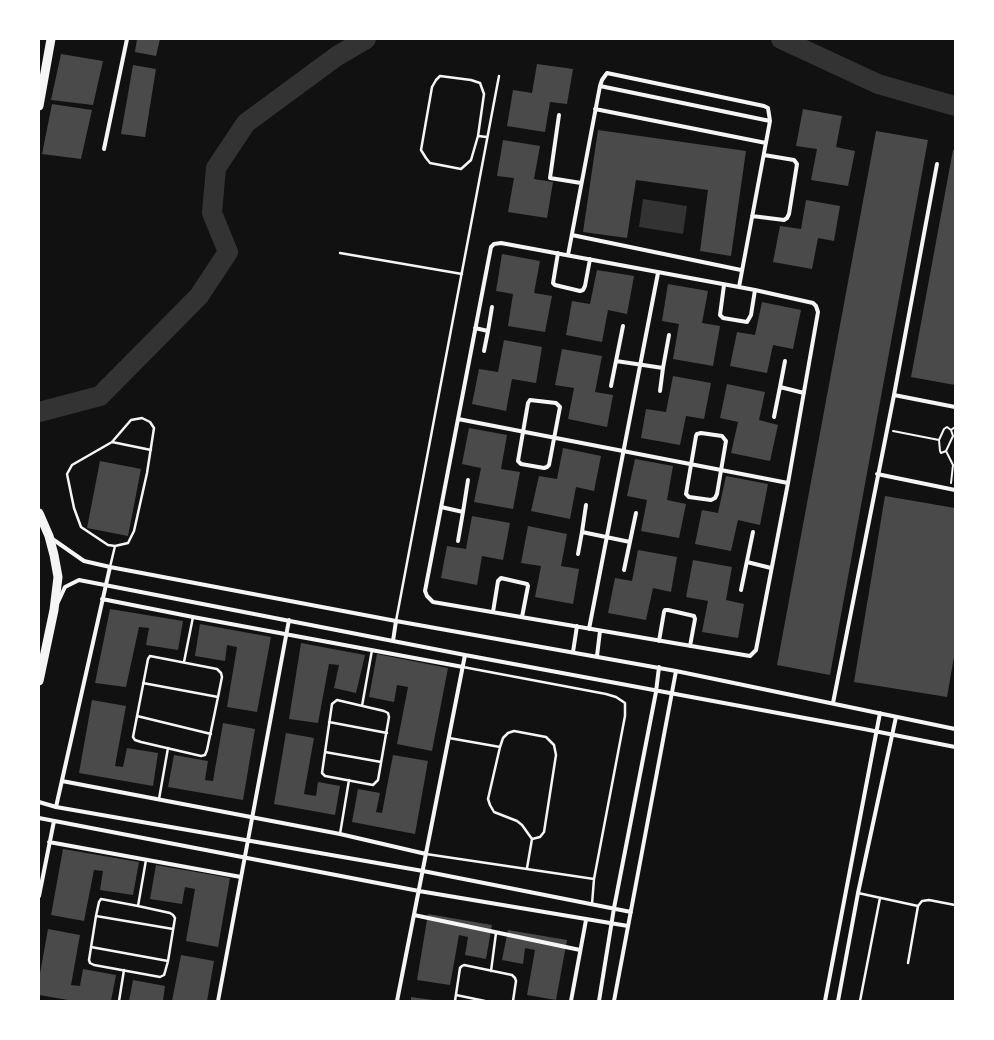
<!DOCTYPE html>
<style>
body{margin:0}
#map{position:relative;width:994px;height:1040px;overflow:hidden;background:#111;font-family:"Noto Serif",serif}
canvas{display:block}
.frame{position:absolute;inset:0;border:40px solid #fff;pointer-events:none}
</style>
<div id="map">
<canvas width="994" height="1040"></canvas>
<div class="frame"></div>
</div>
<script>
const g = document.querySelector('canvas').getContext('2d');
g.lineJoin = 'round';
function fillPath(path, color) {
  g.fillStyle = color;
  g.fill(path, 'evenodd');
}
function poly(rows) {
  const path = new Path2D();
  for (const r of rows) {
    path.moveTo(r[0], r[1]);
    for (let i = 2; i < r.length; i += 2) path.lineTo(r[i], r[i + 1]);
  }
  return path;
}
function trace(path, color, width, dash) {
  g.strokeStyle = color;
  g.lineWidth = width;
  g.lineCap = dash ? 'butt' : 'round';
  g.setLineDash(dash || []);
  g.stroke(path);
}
const water = poly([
 [643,199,687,206,683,234,639,227]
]);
const river = poly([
 [781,39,878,84,955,106],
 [39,412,100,396,199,296,228,252,212,213,216,168,246,123,337,56,366,39]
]);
const building = poly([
 [137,39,160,39,156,56,135,52],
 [61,54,103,61,93,105,51,100],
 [537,64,573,69,567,104,550,102,545,132,507,126,513,90,532,93],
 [133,65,156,69,145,137,121,134],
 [52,104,92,110,81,159,42,154],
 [803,109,842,116,836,147,855,151,848,186,811,180,817,149,796,146],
 [598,130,746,151,731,256,700,251,708,190,636,180,627,238,583,232],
 [876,131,928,140,830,675,777,665],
 [503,140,540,146,534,179,553,182,547,218,508,212,514,178,497,176],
 [953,150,955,150,955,385,911,377],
 [806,200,840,206,834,241,818,238,812,269,773,262,780,226,801,229],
 [502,254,540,261,534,293,552,296,545,332,508,326,513,294,496,291],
 [597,270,634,276,627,314,608,310,602,342,566,335,572,301,590,304],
 [668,284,708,291,702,323,720,326,713,366,673,359,679,324,662,321],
 [762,302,801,310,793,349,773,345,767,373,730,366,737,332,755,335],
 [504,340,542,347,536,383,512,379,506,411,472,404,479,369,498,372],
 [562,349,602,356,595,392,613,395,607,427,568,419,574,388,555,385],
 [673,376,711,383,704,419,686,416,680,445,641,438,646,409,666,412],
 [727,384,765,392,759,420,778,425,770,461,731,453,738,422,720,418],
 [469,428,507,435,501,469,520,472,513,509,474,502,481,468,462,464],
 [563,448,601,456,594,491,576,487,570,519,531,511,539,476,557,479],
 [635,459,673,466,667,500,686,504,679,538,641,531,647,500,627,496],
 [100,461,141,469,128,536,87,528],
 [726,476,768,484,760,525,738,520,731,551,695,544,702,510,718,513],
 [885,496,955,508,955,651,947,697,854,682],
 [472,516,510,523,503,560,482,556,477,585,441,578,447,546,466,549],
 [528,526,567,534,561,566,579,569,573,604,535,597,541,566,521,563],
 [638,550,677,557,671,592,653,588,646,620,608,613,615,578,632,581],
 [693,560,732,567,726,600,744,604,738,638,702,632,708,601,686,597],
 [110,609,183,621,178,650,146,645,149,628,139,627,126,687,95,683],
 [200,624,271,637,257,712,227,707,237,647,227,645,225,661,195,656],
 [301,643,365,655,356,693,334,688,339,665,329,664,318,723,289,719],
 [377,654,448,668,432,751,397,744,408,687,397,685,394,702,369,697],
 [92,700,126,706,115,766,123,767,127,748,158,753,153,786,79,773],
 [223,723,255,729,243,800,168,787,174,755,208,761,205,780,213,781],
 [286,733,314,738,304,794,316,796,318,782,340,786,335,815,274,804],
 [393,755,428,761,415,834,352,822,358,789,380,793,376,812,382,813],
 [63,849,139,862,133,895,100,890,103,871,94,870,84,921,51,915],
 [156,865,230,878,218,947,186,941,195,889,185,887,182,904,150,899],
 [428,914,492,925,486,959,465,955,468,937,459,935,450,985,417,980],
 [48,929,80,935,71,985,80,986,83,969,116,975,111,1001,74,1001,39,995,39,979],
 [508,930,567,940,556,1000,527,995,535,950,525,948,523,964,502,960],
 [181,955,214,961,207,1001,172,1001],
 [133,980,165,986,163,1001,129,1001],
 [411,997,433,1000,433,1001,411,1001]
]);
const path = poly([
 [893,431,939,440,944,429,947,427,951,430,955,427],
 [939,440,940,451,941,453,946,451,953,465,951,483],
 [946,451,953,436,951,430]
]);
const service = poly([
 [478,136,471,160,461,169,430,163,426,158,421,150,432,87,436,80,440,76,471,80,480,83,484,94,478,136,487,137],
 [340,253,462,274],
 [142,418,150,422,154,428,147,473,134,531,128,543,115,546,108,545,81,527,74,508,67,474,72,465,112,442,131,420,142,418],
 [112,442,151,450],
 [110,567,115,546],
 [396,621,499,76],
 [150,656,217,669,221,673,222,677,218,697,207,750,205,755,201,756,141,742,135,740,133,737,148,659,150,656],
 [184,662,193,617],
 [463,667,606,694,616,697,625,703,625,716,594,879,592,904],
 [143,683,218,697],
 [337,700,384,711,388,713,389,717,378,780,373,785,325,776,322,773,332,704,337,700],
 [362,706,372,650],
 [137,716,211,734],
 [329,722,387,733],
 [514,731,546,737,554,745,556,755,544,832,540,837,532,839,522,825,517,821,494,812,490,805,488,799,500,747,503,738,508,733,514,731],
 [449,738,500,747],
 [325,752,381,762],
 [159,799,168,748],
 [340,834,349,780],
 [426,854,594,879],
 [527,868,532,839],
 [858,893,918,906],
 [101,899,138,906,170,913,173,915,175,918,168,961,165,972,164,975,160,977,94,965,90,963,89,960,96,916,99,902,101,899],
 [138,906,146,860],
 [96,916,173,929],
 [91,947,168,961],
 [908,963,918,906,922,901,929,900,955,905],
 [491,971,496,933],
 [456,995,485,1001],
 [119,1001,124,970],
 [455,1001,460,968,462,966,464,965,512,975,515,978,516,981,513,1001],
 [860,1001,880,898]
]);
const minor = poly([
 [600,86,770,121],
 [595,109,766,143],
 [559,115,550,178,581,183],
 [104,149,127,39],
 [752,216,784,220,787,218,789,214,797,164,794,160,764,155],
 [572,235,741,270],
 [501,243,755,290,813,303,816,306,818,312,788,483,756,650,750,656,433,602,427,596,425,591,491,247,494,244,501,243],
 [558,253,553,283,555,285,580,291,583,290,585,286,590,259],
 [568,255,600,86,602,80,607,73,764,106,768,108,770,121,739,287],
 [724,285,720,315,723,318,747,322,751,315,755,290],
 [623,326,616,361,663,368,660,391],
 [475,328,488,331,484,351],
 [488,331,492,307],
 [785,361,780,387,804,393],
 [663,368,669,335],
 [611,386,616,361],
 [894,395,955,407],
 [530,400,556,403,560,407,549,465,547,467,544,468,521,464,518,461,528,403,530,400],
 [774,417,780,387],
 [458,419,788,483],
 [701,433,722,436,726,441,717,494,715,498,711,500,689,497,686,494,696,436,697,434,701,433],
 [877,474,955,490],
 [586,505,582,532,630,542],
 [441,507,463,512,458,541],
 [463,512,468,480],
 [51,538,84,561,110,567,396,621,676,671,955,729],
 [578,554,582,532],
 [747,562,771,568],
 [624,570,636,513],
 [741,590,753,532],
 [102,599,193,617,463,667],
 [58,602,65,587,79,580,465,655,864,729,955,747],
 [493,612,498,581,501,578,527,584,528,586,522,617],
 [589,629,658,273],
 [393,641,396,621],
 [659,641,664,612,665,610,668,610,694,616,695,619,690,646],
 [573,652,577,626],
 [597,656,600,631],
 [833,703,894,395,937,164],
 [62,781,340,834,426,854],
 [39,802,56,807,423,871,631,912],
 [56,807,110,567],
 [39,818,419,891,628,926],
 [49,842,241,877],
 [39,896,54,821],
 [414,915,580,950],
 [218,1001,289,620],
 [397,1001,465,655],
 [571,1001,586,920],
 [599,1001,614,908,656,692,659,667],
 [614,1001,676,671],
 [825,1001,880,713],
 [838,1001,858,893,896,717]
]);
const trunk = poly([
 [39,106,51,39],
 [39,513,49,536,54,555,58,577,54,610,39,681]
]);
fillPath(water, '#333');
trace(river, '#333', 20);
fillPath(building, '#4a4a4a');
trace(path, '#f5f5f5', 2);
trace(service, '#f5f5f5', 2.5);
trace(minor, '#f5f5f5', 4);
trace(trunk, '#f5f5f5', 9);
</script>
